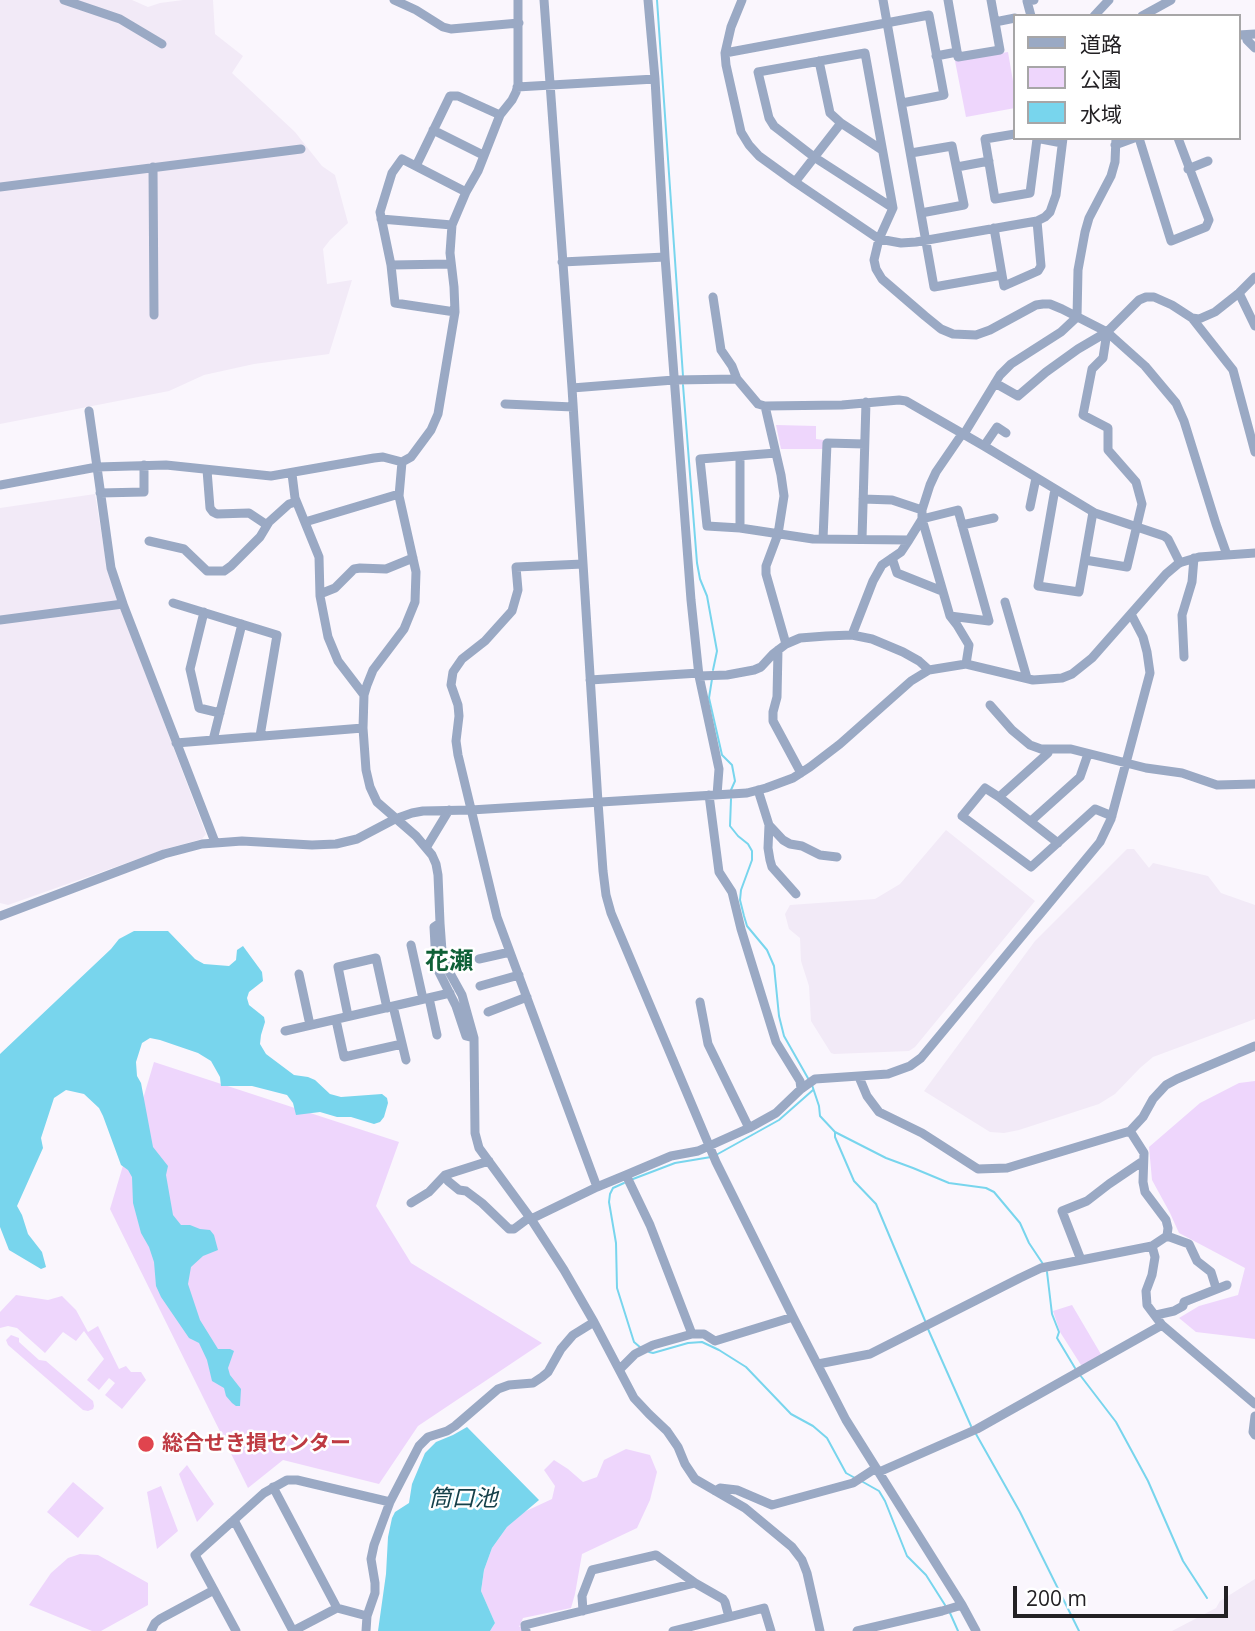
<!DOCTYPE html>
<meta charset="utf-8">
<style>
body{margin:0}
#map{position:relative;width:1255px;height:1631px;overflow:hidden;background:#faf6fd;font-family:"Open Sans","Noto Sans JP",sans-serif}
canvas{display:block}
.legend{position:absolute;left:1013px;top:14px;width:228px;height:126px;box-sizing:border-box;background:#fff;border:2px solid #a7a6a7;margin:0;padding:9px 12px;list-style:none;font-size:21px;color:#232124}
.legend li{display:flex;align-items:center;gap:14px;height:35px}
.legend b{width:35px;border:2px solid #a7a6a7}
.scale{position:absolute;left:1013px;top:1586px;width:215px;height:32px;box-sizing:border-box;border:4px solid #232124;border-top:0;padding-left:9px;font-size:21px;line-height:24px;white-space:nowrap;color:#232124;-webkit-text-stroke:5px #fff;paint-order:stroke}
</style>
<div id="map">
<canvas width="1255" height="1631"></canvas>
<ul class="legend">
<li><b style="height:9px;background:#9aa9c4"></b>道路</li>
<li><b style="height:19px;background:#eed6fc"></b>公園</li>
<li><b style="height:19px;background:#78d5ed"></b>水域</li>
</ul>
<div class="scale">200 m</div>
</div>
<script>
const g = document.querySelector('canvas').getContext('2d');
g.lineJoin = 'round';
function fillPath(path, color) {
  g.fillStyle = color;
  g.fill(path, 'evenodd');
}
function poly(rows) {
  const path = new Path2D();
  for (const r of rows) {
    path.moveTo(r[0], r[1]);
    for (let i = 2; i < r.length; i += 2) path.lineTo(r[i], r[i + 1]);
  }
  return path;
}
function trace(path, color, width, dash) {
  g.strokeStyle = color;
  g.lineWidth = width;
  g.lineCap = dash ? 'butt' : 'round';
  g.setLineDash(dash || []);
  g.stroke(path);
}
function write(font, color, halo, rows, align = 'center') {
  g.font = font + ' "Open Sans","Noto Sans JP",sans-serif';
  g.lineWidth = 5;
  g.setLineDash([]);
  g.textBaseline = 'middle';
  g.strokeStyle = halo;
  g.fillStyle = color;
  for (const [text, x, y, turn = 0] of rows) {
    g.save();
    g.translate(x, y);
    g.rotate((+turn || 0) * Math.PI / 180);
    g.textAlign = isNaN(turn) ? turn : align;
    if (halo) g.strokeText(text, 0, 0);
    g.fillText(text, 0, 0);
    g.restore();
  }
}
const built = poly([
 [0,0,132,0,148,7,160,3,183,0,213,0,215,34,243,56,232,73,295,132,322,166,335,175,348,223,330,240,323,249,327,284,352,280,329,354,254,364,204,375,169,391,0,424],
 [95,494,107,567,116,595,206,834,202,839,169,848,8,905,0,903,0,508],
 [946,830,1035,901,915,1047,909,1051,834,1054,831,1053,811,1021,809,986,801,961,800,938,789,929,785,914,790,905,875,899,900,884],
 [1127,849,1134,849,1149,868,1153,863,1208,876,1221,893,1255,905,1255,1019,1153,1057,1140,1068,1115,1094,1099,1104,1019,1130,1004,1133,990,1132,924,1091,1035,941],
 [1255,1579,1255,1631,1172,1631,1216,1608,1220,1601]
]);
const green = poly([
 [1008,52,1015,93,1015,108,966,117,955,61],
 [776,425,816,426,816,439,824,440,824,449,781,449],
 [154,1062,399,1142,376,1206,411,1263,542,1343,418,1426,379,1484,283,1460,248,1488,110,1209],
 [1255,1081,1255,1339,1196,1332,1179,1318,1199,1306,1238,1295,1245,1268,1179,1233,1170,1213,1152,1180,1149,1147,1200,1103,1239,1083],
 [16,1295,48,1300,62,1296,76,1310,88,1332,98,1326,119,1369,126,1366,131,1372,141,1372,146,1380,122,1409,105,1395,115,1383,109,1378,99,1390,87,1380,104,1359,84,1331,76,1341,63,1332,45,1353,17,1328,8,1326,0,1328,0,1312],
 [1072,1305,1102,1356,1083,1366,1081,1365,1060,1332,1053,1311],
 [11,1335,19,1338,19,1342,39,1360,46,1361,93,1401,94,1406,93,1409,88,1411,83,1410,8,1345,6,1340],
 [626,1449,650,1455,657,1472,650,1500,637,1528,582,1554,575,1594,571,1608,523,1618,519,1627,522,1626,523,1631,490,1631,495,1623,481,1591,484,1570,492,1548,507,1527,524,1512,552,1499,555,1486,544,1470,554,1460,568,1469,583,1482,597,1477,604,1460],
 [187,1465,214,1504,197,1522,179,1474],
 [73,1482,104,1508,78,1538,47,1512],
 [161,1486,178,1531,157,1549,147,1492],
 [80,1554,98,1555,148,1583,148,1605,101,1631,92,1631,29,1605,51,1573,68,1558]
]);
const water = poly([
 [134,931,168,931,195,959,204,964,229,966,236,960,237,950,243,946,262,972,263,981,249,992,247,998,249,1005,264,1017,265,1022,261,1035,260,1044,266,1054,294,1075,308,1077,315,1080,330,1094,341,1097,382,1094,387,1098,388,1103,384,1117,380,1122,374,1124,351,1117,337,1117,320,1112,296,1115,293,1103,287,1095,252,1086,221,1086,220,1077,211,1061,198,1053,160,1040,150,1038,142,1043,136,1062,137,1076,141,1083,153,1147,168,1166,166,1175,173,1215,181,1225,190,1225,200,1229,210,1230,214,1235,218,1250,203,1256,191,1267,188,1284,200,1320,218,1349,230,1349,234,1351,228,1368,230,1375,241,1389,240,1406,236,1406,232,1403,226,1396,224,1388,212,1381,207,1360,199,1343,189,1338,161,1297,156,1286,154,1262,149,1247,141,1233,133,1203,132,1177,128,1170,121,1165,103,1116,99,1108,84,1094,66,1090,54,1098,41,1138,43,1148,17,1206,22,1215,28,1234,42,1252,46,1267,41,1269,9,1250,0,1227,0,1054,111,949,119,939],
 [467,1427,539,1500,507,1527,492,1548,484,1570,481,1591,495,1623,490,1631,378,1631,386,1574,388,1537,392,1518,395,1512,409,1503,412,1484,425,1453,436,1442,453,1435]
]);
const stream = poly([
 [657,0,683,376],
 [683,385,697,563,700,579,707,596,717,651,713,670],
 [712,679,709,698,722,755,732,765,735,781,731,790],
 [731,799,730,826,738,836,748,844,752,851,752,860,741,890,740,900,744,916,747,926,767,950,774,966,779,1016,784,1036,809,1080],
 [812,1085,819,1106,820,1116,835,1132,886,1158,913,1168,949,1183,986,1188,994,1192,1020,1223,1029,1243,1043,1264],
 [835,1132,835,1137,854,1181,876,1204,926,1323],
 [716,1155,779,1120,813,1090],
 [633,1179,675,1163,711,1157],
 [624,1183,613,1188,610,1194,609,1202,616,1243,617,1288,634,1342,641,1348],
 [1047,1272,1052,1314,1059,1332,1057,1338,1075,1368],
 [928,1329,971,1426],
 [649,1352,653,1353,688,1343,702,1342,719,1350,746,1367,791,1414,813,1426,827,1438,846,1473,855,1478],
 [1080,1375,1116,1422,1148,1481,1183,1561,1207,1598],
 [976,1434,1020,1512,1079,1631],
 [863,1482,879,1491,885,1501,907,1556,926,1575,945,1605],
 [950,1613,958,1631]
]);
const minor = poly([
 [64,0,120,19,162,44],
 [394,0,416,10,443,27,451,29,519,23],
 [544,0,572,388,598,802,603,871,606,895,611,913,716,1162,793,1317,846,1420,962,1605,976,1631],
 [648,0,655,79,665,257,691,600,699,676,719,769,717,795],
 [742,0,731,27,725,53,726,65,741,132,749,145,759,156,795,182,879,239,901,243,916,242,1037,221,1045,217,1050,212,1056,195,1063,138],
 [883,0,934,287,1002,275,1004,286,1038,271,1041,266,1037,221],
 [948,0,958,57,1000,50,991,0],
 [1031,16,1027,1,1034,0],
 [1094,16,1109,0],
 [1142,16,1171,0],
 [995,22,1015,18],
 [1239,35,1255,34],
 [1246,35,1247,40,1255,48],
 [725,53,929,15,944,95,902,103],
 [936,56,957,52],
 [819,61,830,113,841,123],
 [517,87,655,79],
 [433,130,483,155],
 [1015,134,985,139,995,199,1030,193,1037,139],
 [1036,138,1062,143],
 [1139,138,1171,241,1206,227,1209,220,1178,138],
 [1115,145,1134,138],
 [911,153,952,146,964,205,921,213],
 [416,166,450,96,458,96,500,115],
 [153,167,154,315],
 [957,167,989,161],
 [1188,169,1208,161],
 [795,182,841,123,882,150],
 [0,187,301,149],
 [893,208,814,157,774,126,769,118,758,72,865,53,893,208,879,239,874,260,876,269,882,279,925,316,941,329,953,334,976,335,990,330,1036,305,1043,304,1050,304,1062,309,1107,332,1145,366,1176,403,1184,421,1216,524,1227,555],
 [381,219,452,225],
 [994,228,1002,275],
 [562,262,665,257],
 [391,265,451,264],
 [1239,293,1255,326],
 [713,297,721,350,732,366,737,379],
 [455,312,395,303,391,265,380,212,392,173,402,159,466,192],
 [1192,318,1199,319,1215,312,1239,293,1255,277],
 [995,383,1018,396,1046,372,1078,349,1107,332,1139,300,1146,297,1154,297,1172,305,1192,318,1233,370,1255,452],
 [572,388,674,380,737,379,758,404,765,406,842,405,899,400,906,401,984,446,1095,513,1164,536,1168,539,1180,563],
 [505,404,573,407],
 [765,406,781,475,784,496,778,534,766,566,766,574,786,644],
 [984,446,997,427,1006,433],
 [776,453,700,459,707,526,740,528,813,539,909,540,922,519,950,616,957,625,969,645,966,664],
 [740,456,740,528],
 [402,462,399,496,416,572,415,602,404,629,373,670,367,685,364,695,363,728,366,770,370,787,377,802,416,836,432,855,436,864,438,875,440,923,434,927,436,963,439,972,456,1006,466,1036,474,1038,475,1133,479,1148,531,1219,564,1270,594,1322,634,1398,649,1414,667,1431,678,1447,685,1464,695,1479,745,1508,792,1547,802,1560,807,1573,820,1631],
 [207,470,210,508,213,512,217,514,249,513,267,525],
 [292,474,295,498,319,557,320,596,328,637,338,661,364,695],
 [0,485,97,467,89,411],
 [1055,489,1038,586,1079,592,1093,512],
 [100,493,144,492,144,465],
 [863,499,892,500,922,510],
 [1030,507,1036,478],
 [305,522,399,494],
 [962,525,994,518],
 [823,539,827,443,864,444],
 [862,539,866,402],
 [149,541,184,549,207,571,224,571,231,566,260,537,269,522,289,504,296,502],
 [892,558,897,573,942,591],
 [1085,560,1127,567,1142,504,1136,482,1108,450,1108,428,1083,415,1092,369,1103,358,1107,332],
 [583,564,516,567,518,590,512,611,485,641,462,659,453,672,451,685,458,705,459,716,456,741,458,755,497,917,597,1187],
 [320,594,335,588,354,569,360,568,386,569,413,558],
 [1005,602,1027,678],
 [173,603,277,635,260,736],
 [123,604,111,568,97,467,166,465,271,476,374,458,383,457,402,462,411,457,431,430,438,414,455,312,454,287,450,253,452,225,466,192,478,171,500,115,512,100,516,92,518,85,518,0],
 [204,612,190,669,199,708,220,713],
 [950,616,989,621,958,510,922,519,922,510,930,485,936,472,960,437,964,434,1000,375,1011,364,1061,332,1077,317,1078,270,1085,232,1089,218,1111,176,1115,162,1116,138],
 [0,620,123,604,215,842],
 [852,635,873,581,882,565,901,552,909,540],
 [778,650,777,697,773,712,773,721,801,773],
 [1184,657,1182,615,1192,582,1194,558],
 [699,676,727,675,754,670,761,667,773,654,786,644,800,638,826,636,852,635,872,639,903,652,919,661,929,670],
 [590,680,699,673],
 [990,705,1012,730,1030,745,1041,749,1049,749],
 [213,740,242,624],
 [176,743,363,728],
 [758,790,769,825,783,840,790,844,802,846,820,855,837,857],
 [709,795,719,872,732,892,741,929,776,1042,800,1081,801,1089],
 [999,797,1058,843],
 [1112,816,1095,809,1031,867,962,816,985,788,999,797,1048,753,1049,749,1071,749,1146,768,1182,773,1217,785,1255,784],
 [1031,821,1080,777,1088,754],
 [769,825,768,848,770,860,772,867,796,894],
 [426,848,449,810],
 [0,916,164,854,202,844,242,841,312,845,336,844,357,839,395,819,412,813,423,811,471,810,747,793,766,788,793,778,810,767,840,744,911,681,929,670,966,664,1033,680,1062,678,1072,674,1092,658,1166,574,1179,563,1199,557,1255,553],
 [440,923,442,951,446,966,462,995,474,1038],
 [411,945,423,999],
 [479,959,510,952],
 [299,974,310,1025],
 [480,986,519,975],
 [429,998,437,1035],
 [700,1002,708,1044,749,1128],
 [393,1006,406,1060],
 [488,1012,527,997],
 [348,1016,338,967,376,958,387,1008],
 [336,1020,344,1057,402,1044],
 [285,1031,450,993],
 [859,1077,867,1096,879,1112,922,1133,978,1169,1007,1168,1130,1131,1143,1117,1153,1099,1166,1085,1177,1079,1255,1046],
 [489,1161,445,1175,448,1181,459,1190,466,1191,482,1203,509,1229,514,1229,530,1217],
 [626,1175,650,1225,692,1334],
 [411,1203,429,1192,445,1175],
 [531,1219,597,1187,626,1175,671,1156,698,1151,749,1128,776,1113,801,1089,815,1079,888,1074,910,1066,921,1058,1100,842,1111,819,1150,673,1147,652,1143,637,1131,614],
 [1167,1236,1189,1244,1197,1261,1211,1272,1216,1288],
 [1152,1246,1155,1257,1152,1275,1146,1291,1147,1305,1162,1325,1255,1404],
 [1081,1260,1062,1211,1087,1201,1109,1184,1143,1161],
 [1156,1315,1174,1311,1183,1306,1184,1302,1227,1285],
 [818,1364,870,1354,1020,1278,1041,1268,1152,1246,1167,1236,1168,1228,1166,1220,1145,1192,1143,1182,1144,1153,1130,1131],
 [620,1369,635,1354,653,1345,692,1334,704,1334,715,1341,793,1317],
 [1255,1416,1253,1432,1255,1435],
 [879,1472,977,1429,1162,1325],
 [273,1487,337,1608,367,1616],
 [715,1491,720,1488,737,1490,772,1505,853,1483,876,1468],
 [234,1520,293,1631],
 [583,1611,582,1596,592,1570,656,1555,695,1583,723,1599,725,1602,729,1617,764,1608,771,1631],
 [151,1631,155,1623,160,1619,214,1590],
 [236,1631,195,1555,264,1493,287,1480,297,1480,390,1502],
 [293,1631,337,1608],
 [366,1631,367,1616,375,1593,375,1583,371,1559,374,1545,390,1502,419,1446,428,1437,447,1431,455,1426,498,1389,509,1385,533,1383,542,1377,548,1372,561,1349,573,1335,594,1322],
 [526,1631,525,1625,695,1583],
 [673,1631,729,1617],
 [857,1631,942,1611,962,1605]
]);
const markers = [
 [146,1444,9,"#e0444e"]
];
const healthNames = [
 ["総合せき損センター",162,1444]
];
const waterNames = [
 ["筒口池",463,1499]
];
const quarterNames = [
 ["花瀬",449,962]
];
fillPath(built, '#f2eaf7');
fillPath(green, '#eed6fc');
fillPath(water, '#78d5ed');
trace(stream, '#78d5ed', 2);
trace(minor, '#9aa9c4', 9);
for (const [x, y, r, color] of markers) {
  const dot = new Path2D();
  dot.arc(x, y, r, 0, 2 * Math.PI);
  g.fillStyle = color;
  g.fill(dot);
  trace(dot, '#fff', 2.5);
}
write('bold 21px', '#be3a42', '#fff', healthNames, 'left');
write('italic 23px', '#15404a', '#fff', waterNames);
write('bold 24px', '#0f6037', '#fff', quarterNames);
</script>
